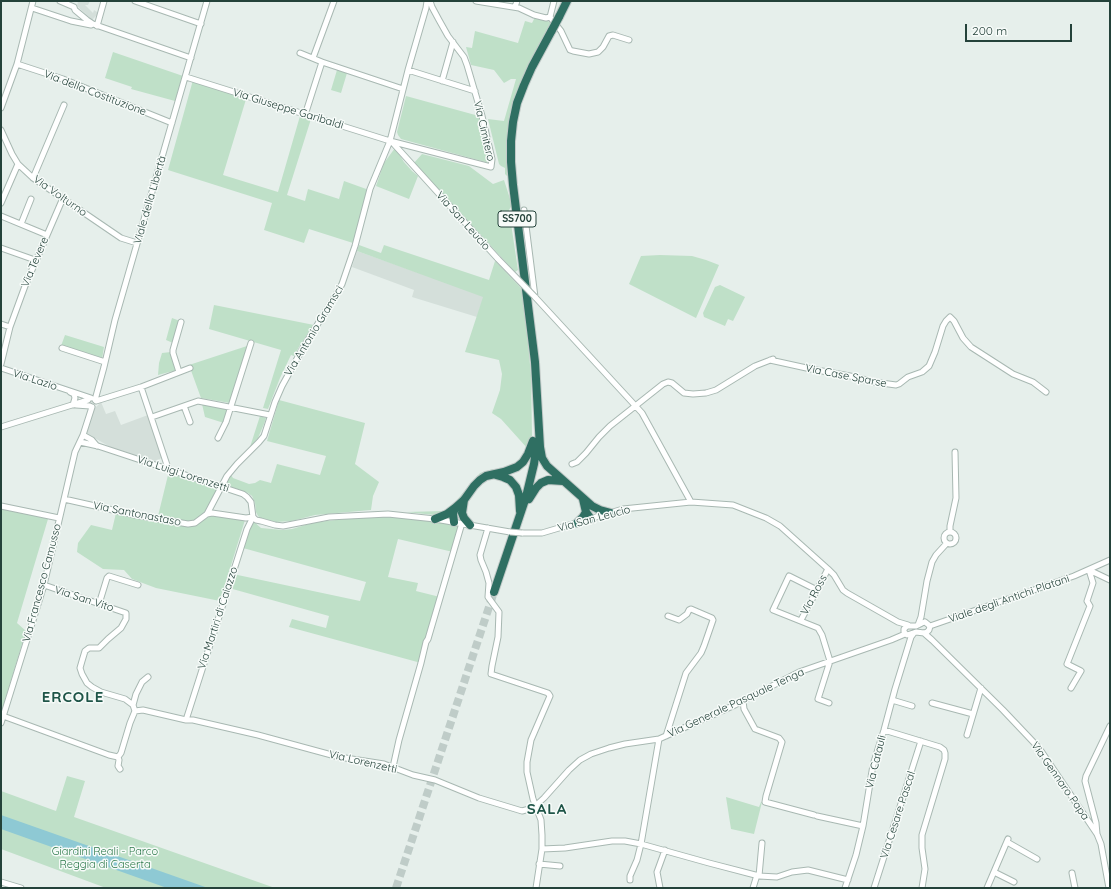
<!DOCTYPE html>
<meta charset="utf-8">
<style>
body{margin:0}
#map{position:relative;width:1111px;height:889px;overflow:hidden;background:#e6efeb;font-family:Quicksand,sans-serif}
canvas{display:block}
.frame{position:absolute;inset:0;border:2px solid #24423a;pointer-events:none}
.scale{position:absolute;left:965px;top:24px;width:107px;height:18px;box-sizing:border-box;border:2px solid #24423a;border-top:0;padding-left:5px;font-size:12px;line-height:14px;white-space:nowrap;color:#24423a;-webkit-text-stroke:3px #f7fbf9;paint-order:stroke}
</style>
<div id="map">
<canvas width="1111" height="889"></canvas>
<div class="frame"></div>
<div class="scale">200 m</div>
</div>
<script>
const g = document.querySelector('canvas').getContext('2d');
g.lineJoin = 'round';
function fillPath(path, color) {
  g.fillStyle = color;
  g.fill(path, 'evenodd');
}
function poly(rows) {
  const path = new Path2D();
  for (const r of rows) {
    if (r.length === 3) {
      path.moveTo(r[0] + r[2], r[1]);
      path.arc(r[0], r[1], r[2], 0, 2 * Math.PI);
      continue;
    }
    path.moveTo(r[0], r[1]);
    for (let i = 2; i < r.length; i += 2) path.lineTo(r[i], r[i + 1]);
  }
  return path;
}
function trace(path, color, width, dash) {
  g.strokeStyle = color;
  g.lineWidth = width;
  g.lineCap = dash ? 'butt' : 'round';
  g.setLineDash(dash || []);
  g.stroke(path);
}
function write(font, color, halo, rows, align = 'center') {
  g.font = font + ' Quicksand,sans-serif';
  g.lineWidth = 3;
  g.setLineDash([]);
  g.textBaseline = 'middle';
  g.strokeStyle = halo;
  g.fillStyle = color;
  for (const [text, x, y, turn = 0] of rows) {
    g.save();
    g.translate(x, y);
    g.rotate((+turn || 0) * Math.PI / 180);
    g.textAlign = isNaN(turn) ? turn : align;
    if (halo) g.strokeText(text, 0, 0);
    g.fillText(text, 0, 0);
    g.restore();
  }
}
const built = poly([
 [78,1,90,1,88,5,85,5,93,13,94,10,97,12,97,15,92,20,77,6],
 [357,251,484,296,477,317,412,297,414,290,352,267],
 [101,402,106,414,115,411,121,425,148,415,162,457,160,459,155,461,149,460,130,455,112,448,86,433,94,409]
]);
const green = poly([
 [535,17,546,20,551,23,523,78,509,175,507,176,505,174,505,168,501,166,499,164,488,119,504,121,516,79,511,79,504,83,494,70,471,65,466,47,472,48,475,31,518,43,525,21,532,23],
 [113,52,183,76,175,101,131,89,132,87,105,78],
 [337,70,347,73,341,93,331,90],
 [193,80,247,96,223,175,278,192,300,116,311,119,287,195,305,201,308,189,339,199,344,181,369,190,363,206,353,243,309,229,304,243,264,230,272,203,168,170],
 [406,96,479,116,489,156,489,163,401,139,398,135,397,132],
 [395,148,404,162,412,171,418,176,409,199,376,186,384,163],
 [422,154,469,166,493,184,504,180,512,205,509,210,518,270,515,272,414,163],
 [359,245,381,253,384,245,489,280,495,261,523,290,531,375,532,436,530,446,528,449,521,462,508,469,492,471,481,475,475,480,452,509,441,514,435,515,406,512,444,511,456,501,480,473,493,469,503,469,514,465,521,461,528,449,501,419,492,413,500,390,502,374,499,360,465,352,483,297,357,251],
 [660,255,692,256,706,260,719,265,696,318,629,284,641,256],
 [720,285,745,297,733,321,728,319,725,326,704,317,703,313,715,287],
 [214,305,314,325,300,345,294,356,291,355,280,378,268,409,263,408,281,350,209,329],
 [172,318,180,321,173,343,166,340],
 [65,335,104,347,102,359,61,346],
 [247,346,230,403,201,398,189,365],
 [171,352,177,370,158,375,159,363,162,353],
 [279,400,365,423,355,464,379,482,373,496,371,510,315,515,292,521,276,522,261,518,258,516,256,512,255,503,252,496,248,493,229,486,227,481,231,475,233,478,249,484,255,483,260,480,271,483,277,464,320,475,326,456,267,441],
 [202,404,228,409,224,423,205,417],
 [260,416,266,418,264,424,258,438,250,447],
 [169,471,219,488,204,513,193,521,188,522,158,516],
 [1,508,48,519,17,623,26,631,1,713],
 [116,513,195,525,210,516,224,516,245,520,220,601,156,588,132,579,124,570,103,569,77,552,78,543,91,525,112,530],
 [365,517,403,517,460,526,453,552,398,539,388,577,418,583,416,591,440,597,421,663,289,627,292,619,326,628,329,616,229,588,233,574,360,601,366,582,243,548,250,527,253,521,261,528,282,530,292,529,312,523,326,521],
 [67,776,85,781,74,817,275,888,106,888,1,849,1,791,56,811],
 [726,797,759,807,761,802,762,802,754,834,731,829]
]);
const water = poly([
 [1,815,208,888,167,888,1,829]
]);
const highwayTunnel = poly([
 [396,888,494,592]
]);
const minor = poly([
 [135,1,201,24],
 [476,1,519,8,534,15,546,18,550,17],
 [515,7,517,1],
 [32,8,71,21,91,25,93,24,87,20,75,10,74,7,60,1],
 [550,17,561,31,570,50,573,51,589,54,598,52,603,47,609,36,613,35,629,40],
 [550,17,554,1],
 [93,24,191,58],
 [97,26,104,1],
 [300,53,322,62,305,115],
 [313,58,334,1],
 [322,62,403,89],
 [17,64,63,79,172,123],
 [408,70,475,91],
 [186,77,390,141,491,167,492,159,482,116,467,65,464,57,448,36,439,20,432,7,430,1],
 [442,81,453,42],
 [1,108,17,64,33,1],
 [1,130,12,154,18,164,33,178,121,238,137,243],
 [391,141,498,259],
 [33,178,64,105],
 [1,203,18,164],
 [524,210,535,297,642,413,691,502],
 [1,216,47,235],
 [21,224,31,199],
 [1,248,35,260],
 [1,324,10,327],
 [62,348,105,362],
 [770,360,811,369,850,376,874,382,896,385,899,384,908,377,922,372,929,366,935,352,943,326,946,321,950,317,954,321,963,338,971,347,1013,374,1033,382,1046,392],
 [1,364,10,327,25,286,63,198],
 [1,368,91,398],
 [179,372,173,353,173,350,181,322],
 [141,387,168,468],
 [70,392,74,394,75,398,73,405],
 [95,400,104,367,115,320,207,1],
 [96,401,141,387,190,368],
 [76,405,90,406],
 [184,406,190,422],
 [152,417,198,401,270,415],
 [1,427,88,400],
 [83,435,92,440,97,446],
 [218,438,226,422,251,343],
 [80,442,98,446,243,494,247,497,251,502,253,517],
 [572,464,577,462,586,453,599,437,610,426,663,384,668,382,672,383,684,393,693,394,706,393,716,390,755,366,773,359],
 [64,499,135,515,188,524,195,523,207,514,212,513,246,518,253,517],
 [1,506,59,518],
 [207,514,227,476,237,464,259,442,264,436,275,402,282,386,304,346,337,293,342,284,355,246,370,189,390,141,408,70,426,8,427,1],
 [253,517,256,520,261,521,275,525,283,526,329,517,388,514,435,519,510,532],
 [488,528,480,555,481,560,486,572,489,583,488,597,499,612,498,637,492,666,491,674,548,693,550,696,531,740,527,762,527,772,533,799,541,820,542,835,542,849,536,888],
 [950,532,950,526,956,498,955,452],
 [950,538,6],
 [522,533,542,533,623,509,691,502,733,505,766,518,780,526,828,569,834,575,843,590,847,593,898,622,908,625],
 [1089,570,1110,580],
 [44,585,126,613,126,619,121,628,108,639,99,648,89,648,85,651,82,661,80,668,82,674,87,683,92,687,101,692,125,699,133,705],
 [817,590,789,576,773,610,818,628,822,635,830,661,818,699,829,703],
 [99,604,107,578,109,576,138,585],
 [801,620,828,569],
 [925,622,930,626,929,630,927,632,924,633,916,632,907,635,904,632,904,629,907,626,916,626,922,623,925,622],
 [918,625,921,617,927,581,932,562,936,555,947,543],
 [930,626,1074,576,1110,560],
 [924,633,932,640,1003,710,1039,748,1097,834,1101,844,1109,888],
 [1071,688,1081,671,1067,664,1090,606,1087,601,1093,583,1089,570],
 [892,700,912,706],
 [743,701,744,709,755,729,779,738,782,742,766,796,765,802,814,815],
 [932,703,973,714],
 [135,711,143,710,186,720,193,720,258,735,339,757,384,764,413,775,435,780,479,798,522,811,533,808,544,798,569,770,580,760,591,754,609,748,625,744,659,739,735,705,799,672,891,640,905,634],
 [3,716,109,755,118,757],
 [186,720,247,529,253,517],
 [1,723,44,585,75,452,83,435,92,407],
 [884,730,940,747,944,750,945,753,945,759,922,835,922,848,925,869,922,888],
 [967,735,981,688],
 [666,736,686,673,701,653,704,646,713,620,712,618,691,609,689,610,687,614,679,620,668,616],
 [118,757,121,753,130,723,135,711,133,705,136,694,142,682,148,677],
 [118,757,119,760,118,766,120,769],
 [393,767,399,740,421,663,426,642,428,639,462,523],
 [817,816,863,826],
 [1097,834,1096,823,1085,781,1086,776,1110,726],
 [1007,842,1037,859],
 [542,849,565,848,612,841,625,841,641,844,709,863,759,876,777,877,792,872,808,870,848,880],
 [539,864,560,866],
 [994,872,1014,882],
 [1072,873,1075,888],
 [759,876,762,843],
 [630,880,630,876,637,860,641,844,659,739],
 [1,882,21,888],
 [660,888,657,872,665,850],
 [753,888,757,875],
 [845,888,856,855,863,826,873,765,884,730,895,689,911,637,914,633],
 [874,888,921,741],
 [987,888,1008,839]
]);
const highway = poly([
 [559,17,567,1],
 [552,30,532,67,524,85,517,103,513,122,511,141,511,162,513,185,535,362,540,447,542,458,547,466,592,506,600,510,611,513],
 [496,475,503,477,510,480,516,487,519,495,520,511],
 [529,499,536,488,541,483,548,480,563,481],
 [583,499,586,512,591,519],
 [464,500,462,513,464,518,470,525],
 [435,519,447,514,455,508,464,500,474,486,480,480,486,476,504,472,517,467,523,462,528,454,533,441],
 [454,522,453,514,455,508],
 [577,523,583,517,586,512],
 [494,592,526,497,534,464,537,442]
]);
const minorBridge = poly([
 [498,259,535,297],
 [510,532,522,533]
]);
const highwayBridge = poly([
 [552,30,559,17]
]);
const shields = [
 [517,219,38]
];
const shieldNames = [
 ["SS700",517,219]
];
const streetNames = [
 ["Via della Costituzione",95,93,21],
 ["Via Giuseppe Garibaldi",288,109,17],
 ["Via Cimitero",484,131,77],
 ["Via Volturno",60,196,35],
 ["Viale della Libertà",150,200,-74],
 ["Via San Leucio",463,221,48],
 ["Via Tevere",35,262,-67],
 ["Via Antonio Gramsci",314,331,-59],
 ["Via Case Sparse",846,376,11],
 ["Via Lazio",35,380,18],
 ["Via Luigi Lorenzetti",183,474,18],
 ["Via Santonastaso",137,514,11],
 ["Via San Leucio",594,519,-15],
 ["Via Francesco Camusso",42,583,-75],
 ["Via Ross",814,595,-62],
 ["Via San Vito",84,599,18],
 ["Viale degli Antichi Platani",1009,599,-19],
 ["Via Martiri di Caiazzo",218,618,-72],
 ["Via Generale Pasquale Tenga",736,703,-25],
 ["Via Lorenzetti",363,762,13],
 ["Via Catauli",876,762,-76],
 ["Via Gennaro Papa",1060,781,55],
 ["Via Cesare Pascal",898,815,-72]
];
const parkNames = [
 ["Giardini Reali - Parco",105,852],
 ["Reggia di Caserta",105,865]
];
const districtNames = [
 ["ERCOLE",73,697],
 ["SALA",547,809]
];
fillPath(built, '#d4dfda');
fillPath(green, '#bfe0c8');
fillPath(water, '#8ec9d4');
trace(highwayTunnel, '#bfccc8', 8, [8, 4]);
trace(minor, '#a8b8b2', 7);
trace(highway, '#c2cac8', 10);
trace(minor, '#fff', 5);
trace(highway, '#2f6f62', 8);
trace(minorBridge, '#a8b8b2', 7, []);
trace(highwayBridge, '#c2cac8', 10, []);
trace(minorBridge, '#fff', 5);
trace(highwayBridge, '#2f6f62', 8);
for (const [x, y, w] of shields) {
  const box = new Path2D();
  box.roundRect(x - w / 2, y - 8, w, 16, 3);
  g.fillStyle = '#f7fbf9';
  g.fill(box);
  trace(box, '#24423a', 1);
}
write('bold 10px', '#24423a', null, shieldNames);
write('11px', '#24423a', '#f7fbf9', streetNames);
write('11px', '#2d7a4b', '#f7fbf9', parkNames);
g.letterSpacing = '1px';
write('bold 15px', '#1f5548', '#f7fbf9', districtNames);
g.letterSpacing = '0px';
</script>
